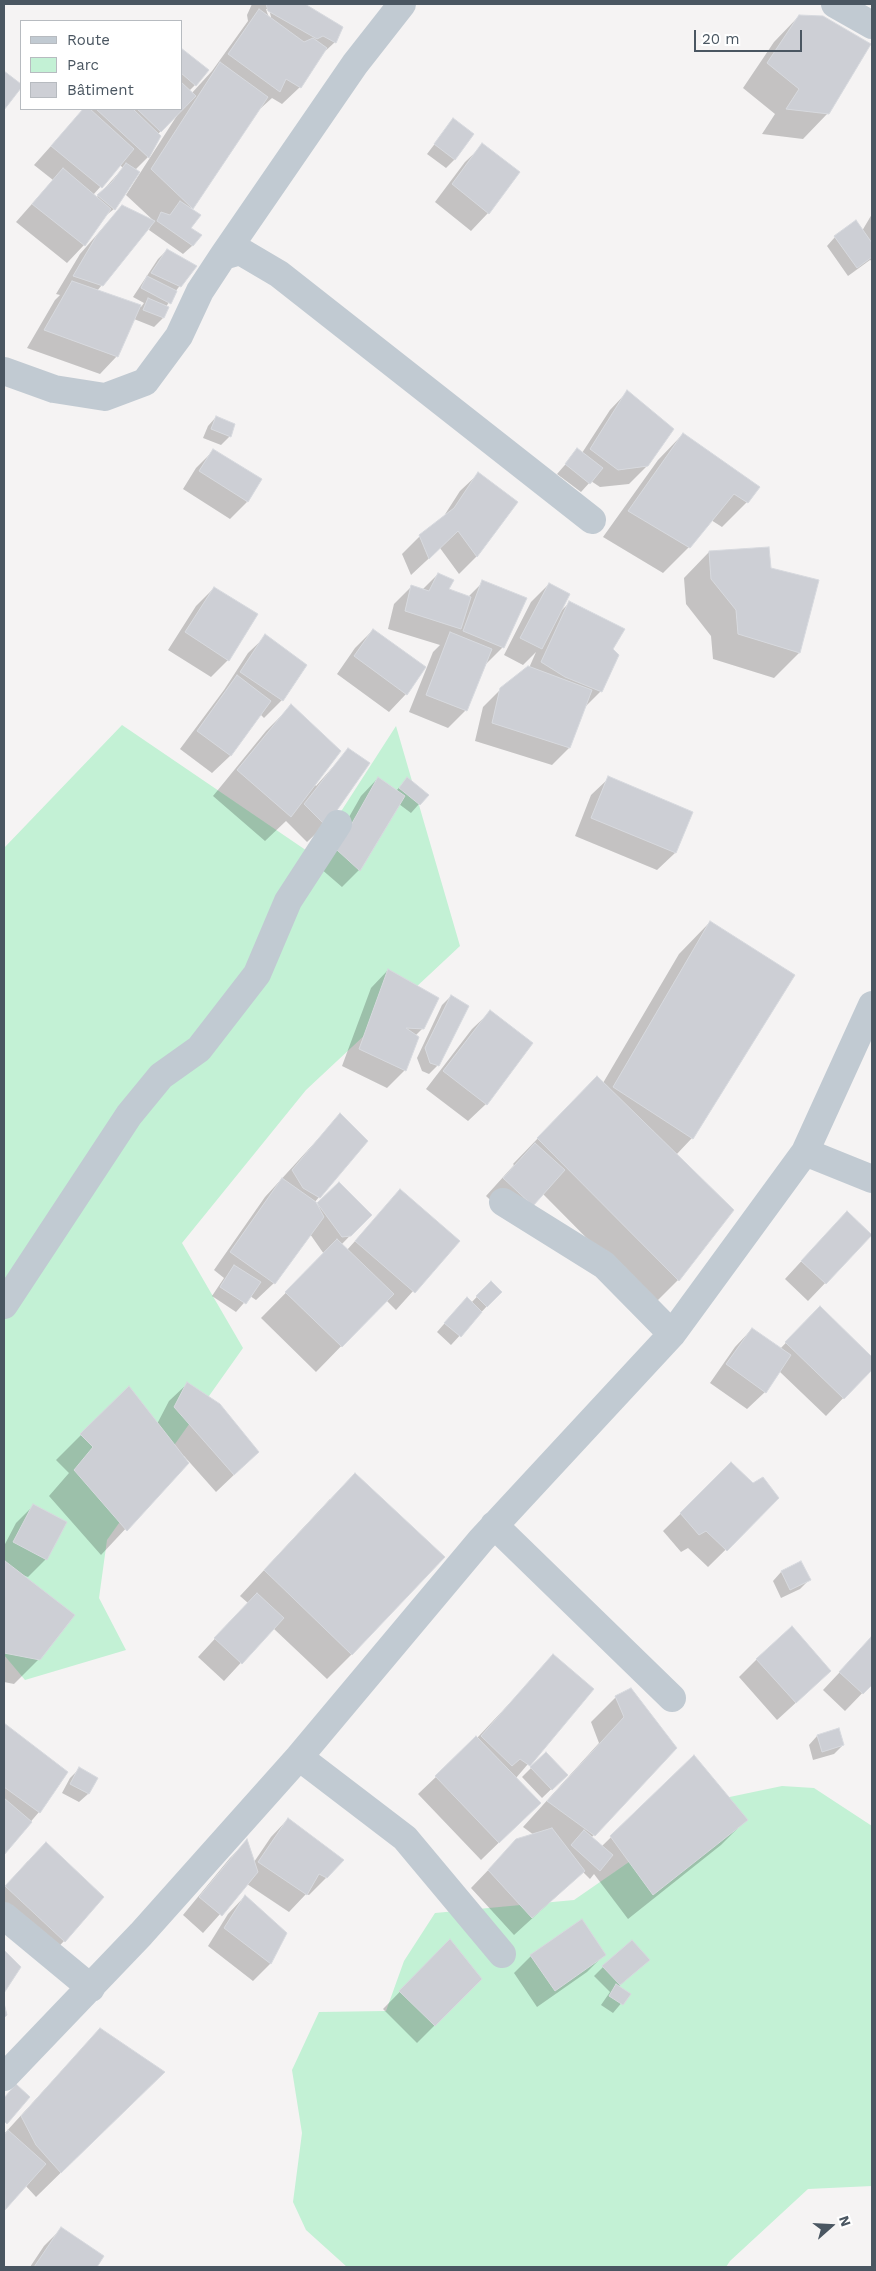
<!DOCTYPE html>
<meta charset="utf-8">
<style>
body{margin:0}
#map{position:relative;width:876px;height:2271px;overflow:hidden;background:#f5f3f3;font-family:"Work Sans",sans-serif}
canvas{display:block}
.frame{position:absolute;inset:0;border:5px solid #4a5661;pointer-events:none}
.legend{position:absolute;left:20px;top:20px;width:162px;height:90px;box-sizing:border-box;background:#fff;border:1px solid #b7bbc0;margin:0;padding:6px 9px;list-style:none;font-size:15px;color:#4a5661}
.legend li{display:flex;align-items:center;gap:10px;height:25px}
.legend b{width:25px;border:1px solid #b7bbc0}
.north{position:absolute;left:806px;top:2201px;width:50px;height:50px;-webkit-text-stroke:4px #fff;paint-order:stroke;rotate:71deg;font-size:14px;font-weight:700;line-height:20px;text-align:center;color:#4a5661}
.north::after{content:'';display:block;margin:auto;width:18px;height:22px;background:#4a5661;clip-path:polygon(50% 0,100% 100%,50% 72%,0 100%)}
.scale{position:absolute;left:694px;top:30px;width:108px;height:22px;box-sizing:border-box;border:2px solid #4a5661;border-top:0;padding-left:6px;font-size:15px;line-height:18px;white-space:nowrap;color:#4a5661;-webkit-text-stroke:4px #fff;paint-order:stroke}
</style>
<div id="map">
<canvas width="876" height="2271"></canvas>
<div class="frame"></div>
<ul class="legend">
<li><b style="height:6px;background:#c1cad2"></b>Route</li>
<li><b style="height:14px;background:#c3f1d5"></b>Parc</li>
<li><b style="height:14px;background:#cdcfd5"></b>Bâtiment</li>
</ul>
<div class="north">N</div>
<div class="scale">20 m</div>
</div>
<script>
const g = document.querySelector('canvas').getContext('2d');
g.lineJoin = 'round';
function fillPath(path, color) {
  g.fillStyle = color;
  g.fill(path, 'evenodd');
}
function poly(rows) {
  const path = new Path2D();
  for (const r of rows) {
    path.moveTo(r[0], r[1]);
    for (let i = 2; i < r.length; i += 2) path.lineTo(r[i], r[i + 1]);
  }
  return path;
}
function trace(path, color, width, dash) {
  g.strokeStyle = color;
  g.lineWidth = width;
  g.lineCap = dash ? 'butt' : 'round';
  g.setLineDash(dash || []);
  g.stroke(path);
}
const green = poly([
 [122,725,313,855,396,726,460,946,306,1090,182,1243,243,1348,107,1540,99,1598,126,1650,25,1680,4,1655,4,848],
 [782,1786,814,1788,872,1826,872,2186,808,2189,730,2261,726,2267,347,2267,306,2230,293,2202,302,2133,292,2070,319,2012,386,2011,404,1961,435,1913,574,1900,720,1799]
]);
const shadow = poly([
 [252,4,303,4,342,27,335,42,320,56,300,87,282,104,272,98,261,108,260,107,190,209,189,228,201,235,192,246,183,254,149,230,152,223,97,291,141,307,144,303,133,297,158,259,167,250,195,266,175,292,166,307,163,318,154,327,134,319,117,356,100,374,27,348,55,300,60,295,56,294,80,254,122,206,155,222,126,195,178,114,158,134,160,136,148,157,135,170,138,172,114,209,104,217,84,245,67,263,16,222,53,180,34,165,84,109,181,109,181,49,195,85,189,91,191,94,212,71,248,21,247,15],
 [266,9,269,9,271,17,269,18],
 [120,165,123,168,96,198,93,195],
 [799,16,828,113,803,139,762,134,775,114,743,88,774,42],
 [453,120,455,159,446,168,427,154],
 [483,145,488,213,471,231,435,202,465,162],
 [872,214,872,261,870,260,848,276,827,246,835,237,862,231],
 [627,392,647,466,629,484,600,487,591,481,581,492,557,474,578,450,582,453,610,410],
 [216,417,230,436,221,445,203,438,208,426],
 [683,434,747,502,722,527,711,520,689,547,663,573,603,537,658,460],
 [214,450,247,502,230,519,183,489,196,468],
 [478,474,516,502,476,557,459,574,440,548,411,575,402,554,420,536,442,519,460,491],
 [709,552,770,569,799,653,774,678,713,659,711,636,686,604,684,578],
 [438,574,448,590,468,597,483,582,503,647,486,664,466,710,448,728,409,712,433,652,440,645,388,629,394,604,411,587,422,590],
 [549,584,559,613,569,603,611,650,601,691,584,708,569,748,552,765,475,741,483,707,501,689,529,668,536,652,523,665,504,655,531,602],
 [214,588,228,660,211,677,168,650,196,606],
 [373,630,406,694,389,712,337,674,355,648],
 [266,636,305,666,282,700,264,718,260,714,230,756,212,773,180,749,224,690,248,653],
 [291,706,314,784,316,786,348,750,325,825,307,842,286,821,265,841,213,796,266,731],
 [378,778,396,791,407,779,419,804,411,813,399,804,359,870,342,887,320,868,361,796],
 [609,778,692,813,675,853,657,870,575,836,591,795],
 [710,922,692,1138,676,1155,678,1280,653,1305,543,1194,515,1223,486,1196,514,1165,513,1164,572,1103,603,1083,679,954],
 [388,970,423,1028,415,1036,418,1037,405,1070,387,1088,342,1066,371,988],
 [451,996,438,1065,429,1074,422,1071,417,1058,442,1005],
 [490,1012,486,1104,468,1121,426,1089,472,1029],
 [340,1115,366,1141,314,1203,317,1205,338,1184,370,1215,341,1245,347,1250,400,1191,458,1241,396,1310,386,1300,316,1372,261,1318,324,1254,310,1234,274,1283,256,1300,250,1296,236,1312,212,1296,224,1278,214,1270,265,1197],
 [830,1230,871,1235,808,1301,785,1279],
 [491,1282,500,1292,451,1345,437,1332,458,1308,471,1303],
 [820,1307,872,1359,872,1368,826,1416,779,1371,765,1392,747,1409,710,1383,735,1347,752,1329,780,1349],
 [187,1384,258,1452,216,1492,184,1456,183,1457,187,1463,101,1555,49,1496,69,1473,56,1460,81,1435,157,1424,169,1401],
 [731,1464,753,1484,778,1498,708,1567,688,1548,681,1552,663,1531],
 [330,1499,352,1654,327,1679,273,1628,224,1681,198,1657,248,1603,240,1596],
 [34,1505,46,1559,28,1577,20,1574,39,1659,14,1684,4,1682,4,1546,16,1523],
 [801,1563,809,1580,800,1589,781,1598,773,1581,781,1572],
 [871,1639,872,1683,845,1711,823,1690],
 [554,1656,592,1689,516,1778,522,1820,481,1860,418,1794,477,1738],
 [757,1659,812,1688,777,1720,739,1677],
 [616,1697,676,1748,591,1838,602,1846,693,1757,746,1820,721,1845,628,1919,594,1874,590,1879,583,1872,514,1935,471,1888,517,1840,534,1835,523,1827,599,1743,591,1722],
 [4,1724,66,1772,39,1812,4,1853],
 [817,1736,843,1745,834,1754,813,1760,809,1745],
 [546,1753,566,1775,542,1798,522,1777],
 [79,1769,96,1779,88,1794,79,1802,62,1793,70,1778],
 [288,1819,326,1878,309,1895,306,1894,289,1912,247,1884,203,1933,183,1915,230,1858,247,1841,254,1862,271,1837],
 [28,1861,64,1941,47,1959,4,1918,4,1888],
 [245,1896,286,1934,270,1964,253,1981,208,1946,228,1914],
 [605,1954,587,1972,537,2007,514,1973,531,1956],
 [433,1958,481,1979,417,2043,383,2009],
 [648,1960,618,1987,629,1994,613,2013,601,2005,610,1992,594,1976,603,1967],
 [100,2029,138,2097,36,2197,25,2185,4,2210,4,2134],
 [62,2228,103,2256,95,2267,30,2267,44,2246]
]);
const building = poly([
 [266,4,305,4,343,27,336,43,323,36,317,39,268,11,266,4],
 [259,9,304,42,313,38,327,48,301,88,286,79,280,92,228,54,259,9],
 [799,15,823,16,871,44,829,114,786,109,799,89,767,63,799,15],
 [181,48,209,70,196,86,181,73,181,48],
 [220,62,268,97,193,209,151,169,220,62],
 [4,71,21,84,21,88,4,110,4,71],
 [181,82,196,96,161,132,137,109,181,109,181,82],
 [83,109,90,109,134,149,102,188,51,146,83,109],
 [96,109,133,109,161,136,149,158,96,109],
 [453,118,474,134,455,160,434,144,453,118],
 [482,143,520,172,489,214,452,184,482,143],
 [126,163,140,172,115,210,97,195,112,182,126,163],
 [63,168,111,209,85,246,32,204,63,168],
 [180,201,201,215,191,228,202,235,193,246,157,221,161,212,170,215,180,201],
 [122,205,155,221,103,286,73,276,97,235,122,205],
 [856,220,872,243,872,257,857,268,834,236,856,220],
 [167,249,197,266,181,287,151,273,167,249],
 [147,276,177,291,171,304,141,288,147,276],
 [72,281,141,305,118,357,44,330,72,281],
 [148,298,169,307,164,318,143,310,148,298],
 [627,390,674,429,648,466,618,470,590,449,627,390],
 [216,416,235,424,231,437,211,429,216,416],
 [683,433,760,487,748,503,734,494,690,548,628,511,683,433],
 [577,448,603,468,590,484,565,464,577,448],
 [213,449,262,479,248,502,199,471,213,449],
 [478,472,518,502,477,557,458,531,429,559,419,535,454,508,478,472],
 [769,547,771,568,819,580,800,653,738,634,736,610,711,579,709,551,769,547],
 [438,573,454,580,449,589,471,597,461,629,405,611,411,585,429,591,438,573],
 [482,580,527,598,504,648,463,631,482,580],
 [549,583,570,594,542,649,520,638,549,583],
 [214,587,258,614,229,661,185,632,214,587],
 [569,601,625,629,613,649,619,655,602,692,565,677,541,662,569,601],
 [373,629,426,667,407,695,354,656,373,629],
 [450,632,492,649,467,711,426,695,450,632],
 [265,634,307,665,283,701,240,672,265,634],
 [528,666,592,690,570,748,492,723,500,688,528,666],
 [237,675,271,701,231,756,197,731,237,675],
 [291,704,341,751,291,817,237,770,291,704],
 [348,748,370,763,326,826,304,804,348,748],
 [608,776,693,812,676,853,591,818,608,776],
 [378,777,405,796,360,871,337,850,378,777],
 [407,777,429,795,420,805,399,788,407,777],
 [710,921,795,975,693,1139,613,1087,710,921],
 [388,969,439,998,424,1029,406,1028,419,1037,406,1071,359,1049,388,969],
 [451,995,469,1006,439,1066,430,1063,425,1048,451,995],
 [490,1010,533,1043,487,1105,443,1071,490,1010],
 [597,1076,734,1210,679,1281,537,1138,597,1076],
 [340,1113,368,1141,320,1198,303,1188,292,1170,340,1113],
 [535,1143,565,1170,533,1206,503,1178,535,1143],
 [282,1178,316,1202,324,1217,275,1284,230,1252,282,1178],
 [339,1182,372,1215,351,1236,342,1237,317,1203,339,1182],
 [400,1189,460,1241,415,1293,355,1241,400,1189],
 [847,1211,872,1235,826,1284,801,1261,847,1211],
 [337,1239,394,1294,342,1347,285,1292,337,1239],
 [234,1265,261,1282,246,1304,220,1287,234,1265],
 [491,1281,502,1292,487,1307,476,1296,491,1281],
 [467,1297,482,1312,461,1337,444,1323,467,1297],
 [820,1306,872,1357,872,1370,844,1399,785,1342,820,1306],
 [752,1328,791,1355,766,1393,726,1364,752,1328],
 [187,1382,220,1404,259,1452,234,1475,174,1407,187,1382],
 [129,1386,189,1463,127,1531,74,1470,93,1447,80,1434,129,1386],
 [731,1462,753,1483,763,1477,779,1498,727,1551,706,1531,699,1535,680,1513,731,1462],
 [355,1473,445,1557,352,1655,264,1570,355,1473],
 [33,1504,67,1522,47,1560,13,1542,33,1504],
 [5,1561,75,1615,40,1660,4,1653,5,1561],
 [801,1561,811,1580,790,1590,781,1571,801,1561],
 [257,1593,284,1618,242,1664,214,1638,257,1593],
 [792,1626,831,1671,796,1703,756,1659,792,1626],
 [871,1637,872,1685,863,1694,839,1672,871,1637],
 [553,1654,594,1689,530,1766,520,1759,512,1766,481,1736,553,1654],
 [631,1688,677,1748,595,1836,547,1801,624,1717,615,1696,631,1688],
 [4,1723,68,1772,40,1813,4,1787,4,1723],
 [839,1728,844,1745,822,1752,817,1735,839,1728],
 [476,1736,541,1803,499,1843,435,1776,476,1736],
 [546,1752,568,1775,552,1790,530,1767,546,1752],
 [694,1755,748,1820,653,1895,610,1836,694,1755],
 [79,1767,98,1778,89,1794,70,1784,79,1767],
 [4,1798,32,1822,4,1855,4,1798],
 [288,1818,344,1860,327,1878,319,1874,307,1895,258,1862,288,1818],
 [552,1828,585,1871,532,1918,488,1870,516,1839,552,1828],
 [584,1830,613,1855,600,1871,571,1845,584,1830],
 [247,1839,258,1872,222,1916,199,1897,247,1839],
 [46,1842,104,1897,65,1942,5,1886,46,1842],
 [245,1895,287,1933,271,1964,224,1928,245,1895],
 [582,1919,606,1955,555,1991,530,1955,582,1919],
 [450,1939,482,1979,435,2026,399,1991,450,1939],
 [632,1940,650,1960,620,1985,602,1966,632,1940],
 [4,1950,21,1967,4,1993,4,1950],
 [616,1984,631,1994,623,2005,609,1996,616,1984],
 [4,2003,7,2015,4,2018,4,2003],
 [100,2028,165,2072,61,2173,36,2145,21,2116,100,2028],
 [16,2084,30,2097,7,2124,4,2121,4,2098,16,2084],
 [8,2130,46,2164,5,2210,4,2135,8,2130],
 [61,2227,104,2256,97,2267,34,2267,61,2227]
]);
const street = poly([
 [835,4,872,25],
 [223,256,355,64,402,4],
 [4,371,54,389,105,397,145,382,179,336,200,291,223,256,240,251,279,274,592,520],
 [805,1152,872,1179],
 [503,1202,604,1265,672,1334],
 [4,1305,129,1115,161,1076,199,1049,257,974,288,901,338,824],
 [494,1525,672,1698],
 [299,1757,405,1838,502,1954],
 [4,1916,91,1988],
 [4,2077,141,1934,299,1757,481,1540,672,1334,805,1152,872,1005]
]);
fillPath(green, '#c3f1d5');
fillPath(shadow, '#0003');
fillPath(building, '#cdcfd5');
trace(building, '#d7d9de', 1);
trace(street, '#c1cad2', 28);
</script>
